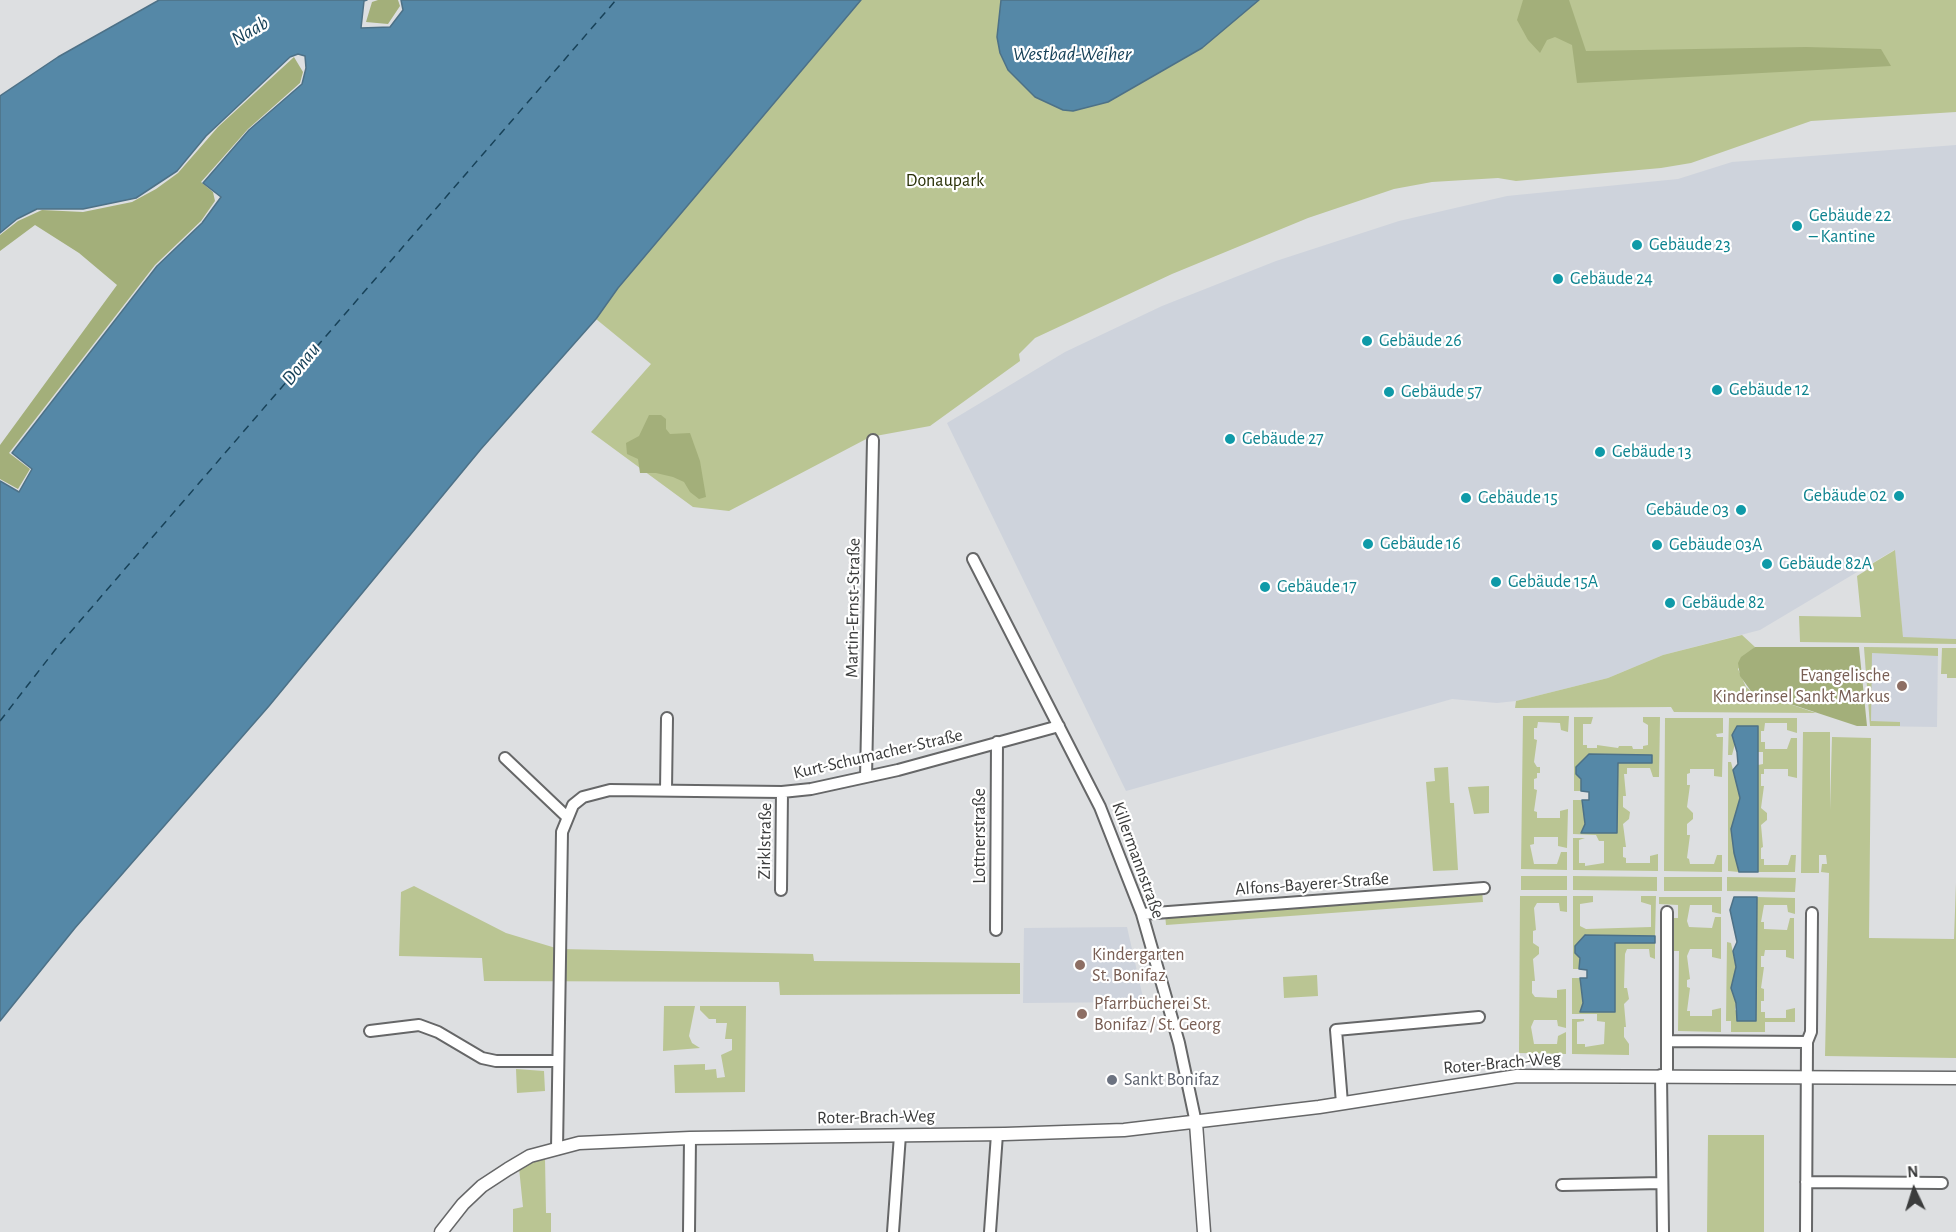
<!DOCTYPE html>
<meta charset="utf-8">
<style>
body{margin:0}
#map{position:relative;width:1956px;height:1232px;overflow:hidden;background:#dddfe1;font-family:"Alegreya Sans",sans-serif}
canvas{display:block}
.north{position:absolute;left:1884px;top:1160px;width:60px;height:60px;-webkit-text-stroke:4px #fff;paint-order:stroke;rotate:356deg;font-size:16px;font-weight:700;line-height:24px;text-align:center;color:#3b3c3c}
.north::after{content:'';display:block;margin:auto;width:21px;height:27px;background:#3b3c3c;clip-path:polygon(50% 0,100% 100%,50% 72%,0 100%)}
</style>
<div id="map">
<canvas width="1956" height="1232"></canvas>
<div class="north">N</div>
</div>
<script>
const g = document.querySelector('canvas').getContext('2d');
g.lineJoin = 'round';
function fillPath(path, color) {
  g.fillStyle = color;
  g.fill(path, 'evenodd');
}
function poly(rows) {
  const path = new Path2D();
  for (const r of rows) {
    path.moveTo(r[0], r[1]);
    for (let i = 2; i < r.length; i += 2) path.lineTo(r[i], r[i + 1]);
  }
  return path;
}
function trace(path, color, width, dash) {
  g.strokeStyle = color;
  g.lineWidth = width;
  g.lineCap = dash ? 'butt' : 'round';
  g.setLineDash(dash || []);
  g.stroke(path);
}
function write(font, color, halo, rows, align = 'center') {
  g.font = font + ' "Alegreya Sans",sans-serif';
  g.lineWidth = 4.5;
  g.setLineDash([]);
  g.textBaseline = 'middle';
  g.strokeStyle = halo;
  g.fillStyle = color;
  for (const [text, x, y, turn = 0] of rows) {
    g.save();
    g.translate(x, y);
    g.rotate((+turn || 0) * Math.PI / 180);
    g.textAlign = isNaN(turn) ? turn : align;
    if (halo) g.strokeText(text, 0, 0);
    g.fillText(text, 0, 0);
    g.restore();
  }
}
const built = poly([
 [1956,145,1956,639,1903,638,1894,550,1760,630,1663,655,1608,678,1516,701,1497,703,1452,699,1126,791,947,423,1065,352,1162,306,1276,261,1399,221,1507,196,1678,179,1732,162],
 [1864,647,1938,648,1937,727,1870,726],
 [1127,927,1144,1002,1023,1003,1024,928]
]);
const green = poly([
 [861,0,1956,0,1956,112,1811,121,1691,163,1661,168,1516,181,1498,178,1432,182,1394,189,1308,218,1172,274,1035,338,1019,354,1020,361,930,426,870,437,729,511,693,507,591,432,651,364,596,319,618,288],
 [1895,550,1903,637,1956,639,1956,644,1800,642,1799,616,1861,617,1857,576,1870,568,1870,565],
 [1742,635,1755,647,1738,669,1746,687,1751,691,1816,713,1674,712,1671,707,1515,708,1516,701,1608,678,1663,655],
 [1864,647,1938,648,1938,656,1872,653,1871,721,1900,722,1900,726,1870,726],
 [1942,648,1956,648,1956,678,1947,678,1947,674,1941,674],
 [1523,716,1569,716,1568,732,1561,730,1560,723,1538,722,1537,728,1534,728,1534,739,1537,740,1534,762,1537,767,1540,767,1540,773,1537,773,1537,778,1534,779,1534,789,1537,790,1534,811,1537,812,1537,818,1560,818,1560,811,1568,809,1567,848,1558,846,1558,837,1534,837,1534,844,1530,845,1534,864,1557,864,1561,852,1567,852,1567,870,1521,869],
 [1574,717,1593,717,1591,724,1583,724,1583,745,1587,745,1587,748,1597,748,1597,745,1618,748,1619,746,1632,746,1633,749,1643,749,1643,746,1648,745,1648,725,1643,722,1643,717,1660,717,1659,777,1653,777,1650,768,1627,768,1627,774,1624,774,1626,796,1623,796,1623,807,1630,812,1629,819,1623,824,1626,847,1623,847,1623,857,1626,858,1626,863,1650,863,1650,856,1658,854,1658,871,1573,870,1573,838,1585,838,1579,840,1579,863,1585,863,1585,866,1604,863,1604,841,1599,841,1596,835,1573,834,1573,800,1582,800,1585,825,1581,833,1618,763,1652,763,1589,754,1581,779,1581,791,1574,791],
 [1665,718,1723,718,1723,733,1716,734,1717,737,1723,737,1722,777,1714,776,1714,769,1690,769,1690,773,1687,774,1687,785,1690,785,1687,807,1693,813,1693,819,1687,824,1687,835,1690,835,1687,858,1689,859,1690,864,1714,864,1717,855,1722,855,1722,872,1664,871],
 [1729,718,1797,718,1797,733,1787,730,1787,723,1765,723,1764,731,1761,731,1761,742,1765,742,1765,749,1787,749,1791,738,1797,738,1797,778,1788,776,1788,769,1764,769,1764,774,1761,774,1761,786,1764,786,1761,808,1767,813,1767,820,1761,825,1763,847,1761,848,1761,859,1764,859,1764,865,1788,865,1791,855,1796,855,1795,872,1758,872,1758,765,1763,764,1763,752,1758,752,1758,726,1732,735,1735,744,1732,755,1728,755],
 [1803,732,1830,732,1830,810,1832,737,1871,738,1869,938,1954,939,1956,883,1956,1058,1825,1056,1829,873,1821,872,1822,864,1827,864,1826,855,1819,855,1819,873,1801,873],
 [1728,762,1731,762,1740,798,1731,829,1739,872,1728,871],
 [1448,767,1450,803,1454,803,1458,870,1433,871,1426,782,1435,781,1434,768],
 [1489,786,1489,813,1474,814,1468,787],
 [1521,876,1567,876,1567,890,1521,890],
 [1573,876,1657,877,1657,891,1573,890],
 [1664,877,1722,877,1722,891,1664,891],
 [1727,877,1796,878,1795,892,1727,891],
 [414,886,506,933,559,949,813,954,814,961,1020,963,1020,994,780,995,779,982,484,981,482,958,399,956,401,892],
 [1482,890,1483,902,1166,925,1165,914],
 [1520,896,1567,896,1567,912,1560,911,1559,903,1537,903,1534,908,1536,930,1533,931,1533,943,1539,947,1539,954,1533,959,1535,981,1532,981,1532,993,1535,997,1557,998,1557,990,1566,989,1566,1028,1558,1026,1557,1020,1534,1020,1531,1027,1534,1044,1557,1044,1558,1036,1566,1032,1566,1054,1519,1053],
 [1573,896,1593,896,1593,902,1580,904,1580,926,1586,929,1651,927,1651,905,1641,902,1641,896,1656,896,1655,936,1585,935,1579,969,1573,969],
 [1659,897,1721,897,1721,914,1712,912,1712,905,1690,905,1687,921,1689,927,1712,928,1715,917,1721,917,1721,959,1712,957,1712,949,1690,949,1687,956,1690,979,1687,980,1687,987,1690,988,1687,1011,1690,1011,1690,1016,1712,1016,1712,1010,1721,1008,1721,1032,1678,1031,1679,951,1672,951,1671,918,1678,918,1678,905,1659,904],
 [1757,897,1795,898,1795,914,1788,912,1787,905,1764,905,1761,922,1764,922,1764,929,1787,930,1790,918,1794,918,1794,959,1786,957,1786,950,1765,950,1764,956,1761,956,1761,967,1764,967,1761,988,1764,989,1764,1001,1761,1001,1761,1012,1765,1012,1765,1018,1786,1018,1786,1010,1795,1008,1795,1022,1765,1022,1765,1032,1731,1032,1731,1021,1726,1021,1727,942,1731,943,1736,967,1731,988,1736,1003,1735,1010,1756,1021],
 [1615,943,1655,943,1655,959,1650,957,1649,949,1627,949,1625,954,1624,988,1627,988,1629,999,1624,1004,1626,1027,1624,1027,1624,1037,1629,1044,1629,1055,1572,1054,1572,1019,1584,1019,1584,1021,1577,1022,1577,1044,1585,1044,1585,1047,1604,1044,1605,1022,1597,1021,1597,1014,1572,1014,1572,978,1580,978,1583,1003,1580,1012],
 [1317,975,1318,996,1284,998,1283,977],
 [664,1006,695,1006,689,1036,692,1043,700,1048,663,1051],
 [700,1006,746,1006,745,1092,675,1093,674,1065,705,1064,705,1070,716,1069,717,1078,725,1077,721,1055,732,1050,732,1039,725,1039,727,1023,716,1023,716,1019,709,1019,700,1010],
 [516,1069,544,1071,545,1091,517,1093],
 [1708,1135,1764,1135,1764,1232,1707,1232],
 [545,1158,546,1213,551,1213,551,1232,513,1232,513,1209,523,1207,519,1168]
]);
const forest = poly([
 [378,0,398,0,400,6,388,24,366,22,372,2],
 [1523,0,1569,0,1586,51,1806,47,1881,49,1891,66,1577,83,1572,45,1555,37,1547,40,1540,53,1528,40,1517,20],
 [294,57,303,72,300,83,248,129,201,182,213,192,215,201,201,221,155,265,9,453,30,469,18,489,0,479,0,445,117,285,79,253,35,225,0,251,0,235,18,221,42,210,83,212,132,202,156,189,178,173,218,127],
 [649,415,661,415,666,419,666,429,670,434,690,433,700,461,706,497,699,499,690,492,684,482,673,477,656,473,640,473,638,459,627,454,626,443,639,436],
 [1755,647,1859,647,1867,726,1857,726,1751,691,1740,676,1738,663,1741,657]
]);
const water = poly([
 [159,0,367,0,364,1,361,28,390,27,403,10,401,0,861,0,618,288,596,319,481,449,269,706,75,928,0,1021,0,481,19,492,32,469,12,453,157,266,202,223,221,197,203,183,249,130,302,84,306,68,305,56,298,54,290,57,206,136,177,171,136,198,83,209,37,209,17,219,0,233,0,96,58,57,159,0],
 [1001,0,1259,0,1202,48,1108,102,1073,111,1063,110,1035,97,1008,70,1000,53,997,37,1001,0],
 [1737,726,1758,726,1758,872,1739,872,1734,853,1731,829,1740,798,1733,770,1738,764,1737,752,1732,735,1737,726],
 [1589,754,1652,755,1652,763,1618,763,1617,833,1581,833,1585,824,1582,800,1589,800,1589,792,1581,791,1581,779,1576,774,1576,767,1589,754],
 [1734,897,1757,897,1756,1021,1737,1021,1736,1003,1731,988,1736,967,1733,951,1737,942,1730,910,1734,897],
 [1585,935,1655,936,1655,943,1615,943,1615,1012,1580,1012,1583,1003,1580,978,1587,978,1587,970,1579,969,1580,958,1575,953,1575,946,1585,935]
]);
const ferry = poly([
 [0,721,55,650,616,0]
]);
const minor = poly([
 [973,559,1100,807,1142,914,1179,1043,1196,1123],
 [505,758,566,816],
 [866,777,873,440],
 [666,790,667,718],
 [781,890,782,792],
 [1667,912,1667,1041],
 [1142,914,1484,888],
 [996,930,997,742],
 [370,1031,419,1025,438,1032,482,1058,496,1061,558,1061],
 [1807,1042,1811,1032,1812,913],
 [1661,1075,1663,1232],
 [1667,1075,1667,1041,1807,1042,1806,1232],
 [1342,1103,1336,1030,1479,1017],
 [557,1149,562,832,573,805,583,797,610,790,782,792,811,789,898,770,1059,726],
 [1806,1182,1942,1183],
 [1562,1185,1662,1183],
 [689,1232,690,1138],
 [893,1232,900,1135],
 [990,1232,997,1134]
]);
const tertiary = poly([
 [1196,1123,1204,1232],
 [441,1232,463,1204,482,1186,508,1169,530,1156,579,1143,690,1138,1005,1134,1124,1130,1319,1107,1517,1076,1956,1078]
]);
const markers = [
 [1797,226,6,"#0f9aa8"],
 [1637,245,6,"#0f9aa8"],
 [1558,279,6,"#0f9aa8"],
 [1367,341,6,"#0f9aa8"],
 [1717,390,6,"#0f9aa8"],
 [1389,392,6,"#0f9aa8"],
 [1230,439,6,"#0f9aa8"],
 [1600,452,6,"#0f9aa8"],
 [1899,496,6,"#0f9aa8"],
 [1466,498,6,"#0f9aa8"],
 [1741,510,6,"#0f9aa8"],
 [1368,544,6,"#0f9aa8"],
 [1657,545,6,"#0f9aa8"],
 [1767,564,6,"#0f9aa8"],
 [1496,582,6,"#0f9aa8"],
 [1265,587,6,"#0f9aa8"],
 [1670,603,6,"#0f9aa8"],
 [1902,686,6,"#8d6e63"],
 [1080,965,6,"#8d6e63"],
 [1082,1014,6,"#8d6e63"],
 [1112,1080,6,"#6b7280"]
];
const parkNames = [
 ["Donaupark",945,181]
];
const cultureNames = [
 ["Gebäude 22",1809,216],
 ["– Kantine",1809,237],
 ["Gebäude 23",1649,245],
 ["Gebäude 24",1570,279],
 ["Gebäude 26",1379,341],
 ["Gebäude 12",1729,390],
 ["Gebäude 57",1401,392],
 ["Gebäude 27",1242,439],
 ["Gebäude 13",1612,452],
 ["Gebäude 02",1887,496,"right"],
 ["Gebäude 15",1478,498],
 ["Gebäude 03",1729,510,"right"],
 ["Gebäude 16",1380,544],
 ["Gebäude 03A",1669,545],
 ["Gebäude 82A",1779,564],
 ["Gebäude 15A",1508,582],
 ["Gebäude 17",1277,587],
 ["Gebäude 82",1682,603]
];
const streetNames = [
 ["Martin-Ernst-Straße",853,608,-89],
 ["Kurt-Schumacher-Straße",878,754,-13],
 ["Lottnerstraße",980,836,-90],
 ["Zirklstraße",765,841,-89],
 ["Killermannstraße",1138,860,70],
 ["Alfons-Bayerer-Straße",1312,884,-4],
 ["Roter-Brach-Weg",1502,1063,-5],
 ["Roter-Brach-Weg",876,1117,-1]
];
const educationNames = [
 ["Evangelische",1890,676,"right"],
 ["Kinderinsel Sankt Markus",1890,697,"right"],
 ["Kindergarten",1092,955],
 ["St. Bonifaz",1092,976],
 ["Pfarrbücherei St.",1094,1004],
 ["Bonifaz / St. Georg",1094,1025]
];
const worshipNames = [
 ["Sankt Bonifaz",1124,1080]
];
const waterNames = [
 ["Naab",250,31,-30],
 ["Westbad-Weiher",1072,54],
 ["Donau",301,364,-51]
];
fillPath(built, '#ced3dc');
fillPath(green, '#bac593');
fillPath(forest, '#a3af7a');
fillPath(water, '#5588a7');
trace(water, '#4d7187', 1.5);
trace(ferry, '#184259', 1.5, [8, 6]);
trace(minor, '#666768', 14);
trace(tertiary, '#666768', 15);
trace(minor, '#fff', 10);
trace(tertiary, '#fff', 12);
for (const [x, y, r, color] of markers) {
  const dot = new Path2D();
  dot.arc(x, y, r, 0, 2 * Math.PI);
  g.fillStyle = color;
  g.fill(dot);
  trace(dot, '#fff', 2);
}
write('18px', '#282f05', '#fff', parkNames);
write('18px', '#0d838f', '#fff', cultureNames, 'left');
write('18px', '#3b3c3c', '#fff', streetNames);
write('18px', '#785e54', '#fff', educationNames, 'left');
write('18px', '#5b616d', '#fff', worshipNames, 'left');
write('italic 20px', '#184259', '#fff', waterNames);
</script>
